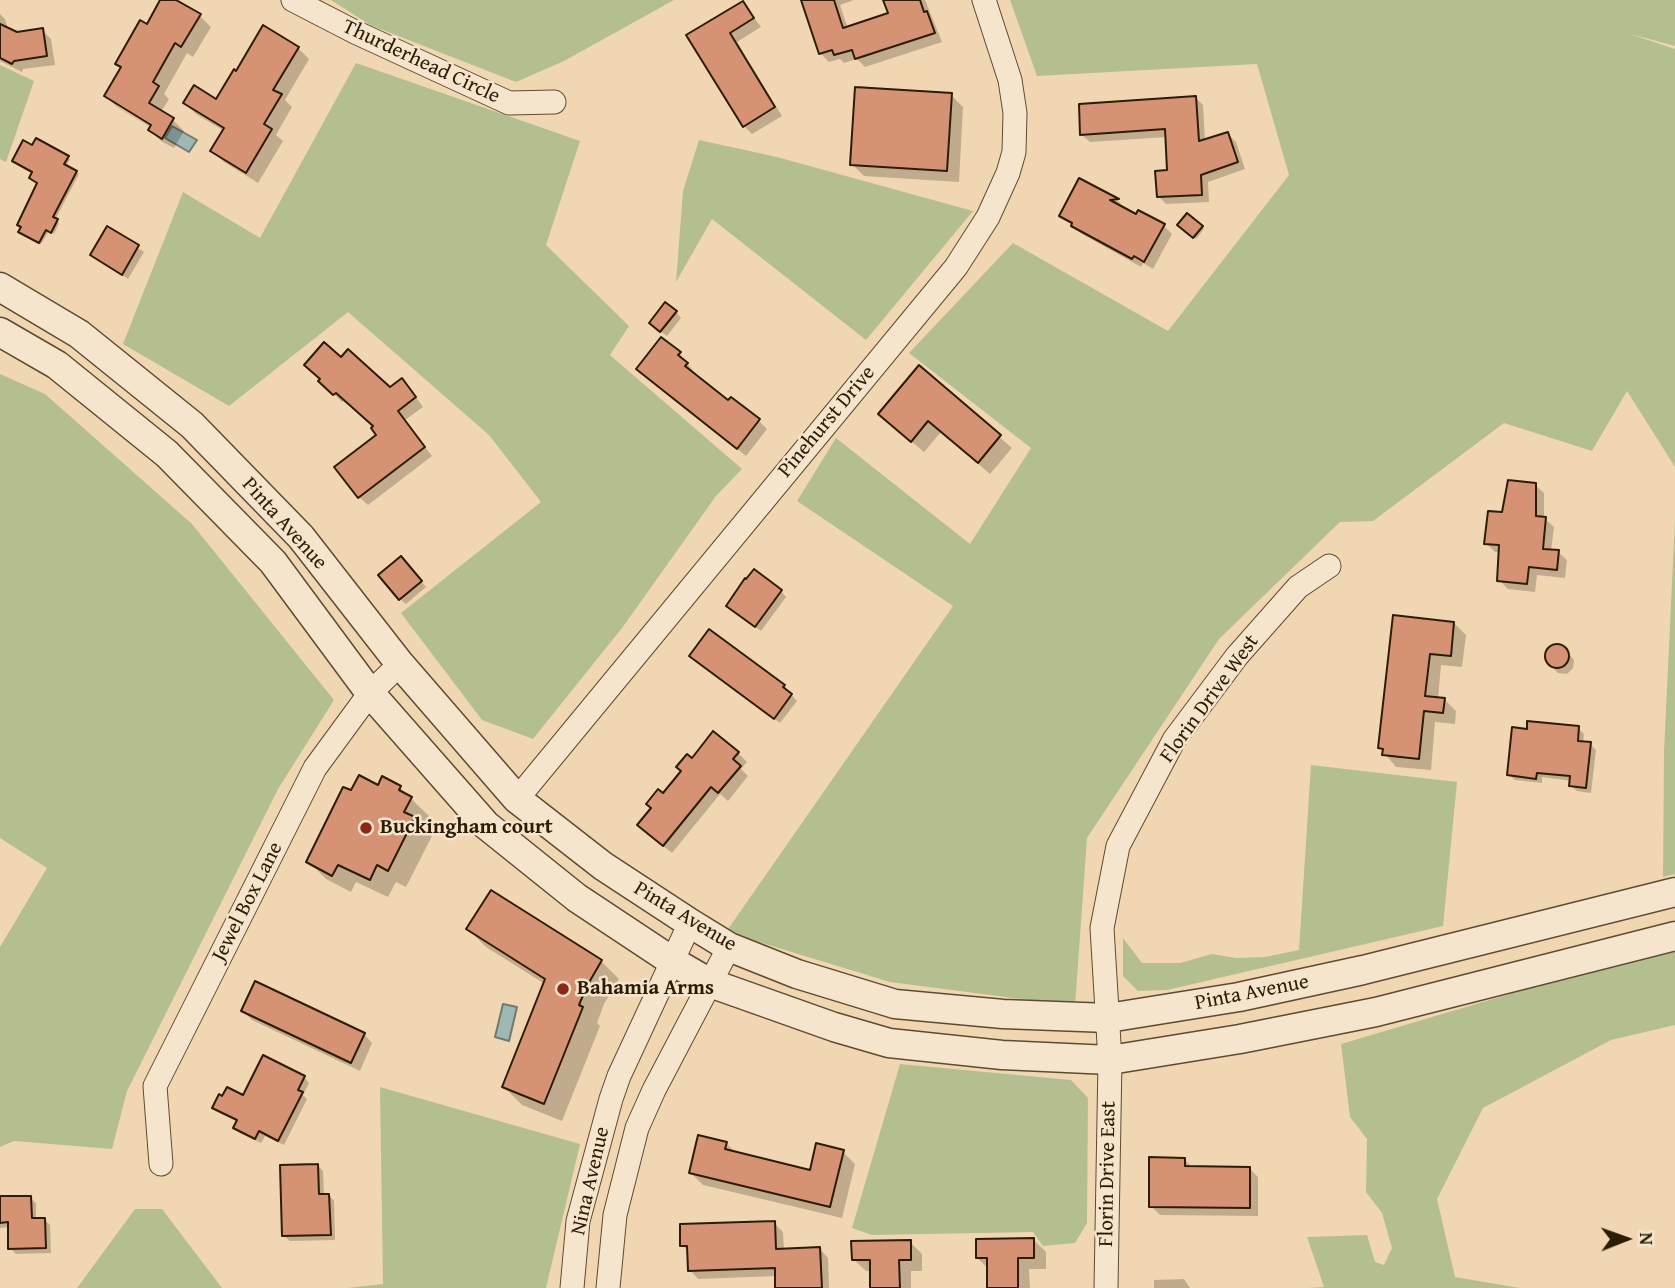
<!DOCTYPE html>
<style>
body{margin:0}
#map{position:relative;width:1675px;height:1288px;overflow:hidden;background:#f0d7b1;font-family:"Gentium Book Plus",serif}
canvas{display:block}
.north{position:absolute;left:1591px;top:1204px;width:70px;height:70px;-webkit-text-stroke:5px #f5e5cc;paint-order:stroke;rotate:89deg;font-size:19px;font-weight:700;line-height:28px;text-align:center;color:#2d1c04}
.north::after{content:'';display:block;margin:auto;width:24px;height:32px;background:#2d1c04;clip-path:polygon(50% 0,100% 100%,50% 72%,0 100%)}
</style>
<div id="map">
<canvas width="1675" height="1288"></canvas>
<div class="north">N</div>
</div>
<script>
const g = document.querySelector('canvas').getContext('2d');
g.lineJoin = 'round';
function fillPath(path, color) {
  g.fillStyle = color;
  g.fill(path, 'evenodd');
}
function poly(rows) {
  const path = new Path2D();
  for (const r of rows) {
    if (r.length === 3) {
      path.moveTo(r[0] + r[2], r[1]);
      path.arc(r[0], r[1], r[2], 0, 2 * Math.PI);
      continue;
    }
    path.moveTo(r[0], r[1]);
    for (let i = 2; i < r.length; i += 2) path.lineTo(r[i], r[i + 1]);
  }
  return path;
}
function trace(path, color, width, dash) {
  g.strokeStyle = color;
  g.lineWidth = width;
  g.lineCap = dash ? 'butt' : 'round';
  g.setLineDash(dash || []);
  g.stroke(path);
}
function write(font, color, halo, rows, align = 'center') {
  g.font = font + ' "Gentium Book Plus",serif';
  g.lineWidth = 5;
  g.setLineDash([]);
  g.textBaseline = 'middle';
  g.strokeStyle = halo;
  g.fillStyle = color;
  for (const [text, x, y, turn = 0] of rows) {
    g.save();
    g.translate(x, y);
    g.rotate((+turn || 0) * Math.PI / 180);
    g.textAlign = isNaN(turn) ? turn : align;
    if (halo) g.strokeText(text, 0, 0);
    g.fillText(text, 0, 0);
    g.restore();
  }
}
const green = poly([
 [331,0,674,0,564,61,516,82,370,25],
 [1010,0,1675,0,1675,46,1630,34,1675,49,1675,467,1627,391,1592,451,1504,423,1373,521,1340,522,1219,639,1087,838,1075,1006,890,982,726,932,953,606,797,501,836,438,970,544,1031,448,909,353,1013,243,1168,331,1289,175,1257,64,1037,76],
 [356,63,580,141,546,245,629,326,610,355,742,469,716,496,622,628,533,739,482,720,401,613,541,502,489,435,348,312,229,406,123,344,183,192,260,238],
 [0,65,34,81,6,162,0,159],
 [699,140,777,157,973,211,866,340,712,219,676,282,683,191],
 [0,374,45,394,192,524,334,700,278,789,127,1091,112,1149,14,1141,0,1147,0,947,47,868,0,838],
 [1675,519,1675,874,1663,877,1664,752],
 [1311,765,1457,782,1443,926,1167,990,1138,991,1123,976,1123,938,1142,963,1180,963,1212,954,1236,958,1265,957,1299,950],
 [1675,950,1675,1025,1611,1040,1483,1108,1437,1199,1455,1277,1520,1288,1307,1288,1324,1287,1307,1237,1367,1235,1375,1262,1384,1265,1392,1248,1382,1213,1366,1192,1367,1139,1350,1117,1341,1044,1628,959],
 [900,1064,1071,1080,1088,1098,1087,1223,1075,1243,1043,1246,1033,1232,872,1235,852,1228],
 [380,1087,580,1144,546,1288,348,1288,383,1284],
 [135,1209,162,1209,222,1288,77,1288]
]);
const water = poly([
 [172,126,197,140,189,152,165,138,172,126],
 [503,1004,517,1007,509,1041,495,1037,503,1004]
]);
const shadow = poly([
 [162,0,173,0,200,16,211,27,193,57,187,53,164,94,169,99,161,112,173,120,184,131,174,148,161,141,150,130,152,128,117,107,106,96,122,68,117,63,147,26],
 [117,102,160,128,158,131,117,106],
 [803,0,854,0,840,5,848,29,890,14,885,0,925,0,942,42,865,67,857,59,844,63,840,59,829,62,821,54],
 [743,3,761,27,737,42,782,116,752,134,744,126,688,35],
 [0,14,5,19,8,30,17,34,42,30,51,39,55,65,23,69,22,72,0,61],
 [298,48,309,59,285,100,292,107,276,135,283,141,258,183,224,162,212,151,224,131,196,114,185,103,217,101],
 [951,95,963,107,959,182,864,176,852,164],
 [1196,98,1203,105,1205,141,1228,134,1236,142,1245,169,1208,182,1209,202,1166,204,1158,196,1169,172,1167,137,1090,142,1082,135],
 [68,157,70,159,66,167,79,174,55,220,59,223,54,234,49,231,41,244,22,234],
 [1080,180,1118,201,1125,208,1121,208,1164,226,1172,234,1153,269,1143,263,1141,267,1082,234,1061,215],
 [1187,215,1204,229,1196,239,1179,225],
 [107,228,144,252,128,279,92,255],
 [676,312,681,318,667,336,656,328],
 [679,353,695,373,694,375,729,403,758,420,767,429,746,456,638,369],
 [341,359,390,390,410,389,423,407,405,420,432,456,368,505,359,497,379,435,375,426,345,400,342,402,320,381],
 [920,368,1012,448,990,474,941,432,924,452,893,426],
 [1535,485,1544,493,1544,518,1554,527,1551,551,1558,552,1567,560,1565,578,1537,575,1535,592,1508,589,1499,580,1500,552,1495,552,1486,543,1504,514],
 [406,564,426,587,406,604,400,599],
 [781,591,786,597,761,631,734,612],
 [1394,617,1454,623,1466,635,1462,667,1441,665,1438,699,1444,699,1456,711,1455,724,1435,722,1431,770,1396,767,1380,748],
 [1553,646,1562,646,1574,660,1573,668,1567,674,1558,673,1546,660,1547,652],
 [696,661,784,686,797,701,780,723],
 [1578,728,1584,734,1583,743,1590,744,1596,750,1591,793,1577,791,1571,786,1572,781,1542,777,1542,783,1515,780,1509,775],
 [738,753,747,762,741,769,748,776,728,801,720,794,672,853,648,834,663,795,692,760],
 [383,779,400,788,429,816,423,828,432,836,406,887,396,882,388,897,356,882,351,892,326,879,308,861,351,793,379,787],
 [491,892,601,961,619,979,604,1004,597,1023,600,1026,562,1121,522,1105,504,1087,545,984,486,947,468,929],
 [243,1011,364,1034,372,1043,360,1071,252,1020],
 [304,1077,309,1083,303,1095,307,1099,284,1145,265,1136,261,1143,240,1133,235,1127,238,1122,220,1113,214,1107],
 [726,1143,737,1154,811,1172,843,1152,855,1164,842,1218,703,1185,691,1173],
 [1184,1159,1193,1168,1249,1168,1258,1177,1258,1216,1160,1215,1151,1206],
 [317,1165,323,1171,324,1195,329,1195,334,1201,335,1240,290,1241,284,1236],
 [0,1198,30,1198,36,1203,36,1219,44,1219,50,1225,51,1253,16,1254,10,1248,9,1227,0,1228],
 [774,1223,783,1232,784,1250,820,1249,828,1258,829,1288,777,1288,777,1276,698,1279,690,1270,689,1252,682,1245],
 [1034,1240,1046,1252,1046,1269,1029,1269,1030,1288,989,1288,989,1269,977,1258],
 [910,1242,922,1254,922,1271,911,1271,911,1288,872,1288,872,1271,866,1271,853,1259],
 [1184,1279,1190,1288,1154,1288,1154,1280]
]);
const building = poly([
 [160,0,176,0,201,14,181,47,175,43,153,82,159,86,149,103,174,118,162,139,148,130,151,125,104,96,121,67,115,64,140,20,147,24,160,0],
 [801,0,834,0,843,28,888,13,883,0,920,0,924,12,927,11,935,33,855,59,852,50,834,55,832,50,819,54,801,0],
 [743,1,754,18,730,33,775,107,743,127,686,35,743,1],
 [0,24,17,32,43,28,47,56,14,61,12,64,0,58,0,24],
 [263,25,299,47,273,90,282,94,264,124,272,129,246,173,210,151,224,128,183,103,194,85,216,99,234,69,236,71,263,25],
 [855,87,952,93,947,171,850,165,855,87],
 [1196,96,1199,141,1228,132,1238,162,1201,175,1202,195,1157,197,1155,171,1167,170,1165,129,1080,135,1079,104,1196,96],
 [36,138,69,156,64,164,77,171,53,217,58,219,51,233,46,230,39,243,18,232,21,227,17,225,37,183,29,178,32,172,12,161,23,140,32,145,36,138],
 [1079,178,1119,199,1110,200,1136,214,1138,210,1165,224,1144,262,1134,256,1132,259,1071,226,1072,223,1059,216,1079,178],
 [1187,213,1203,226,1193,238,1177,225,1187,213],
 [107,226,139,245,122,275,90,255,107,226],
 [665,302,677,311,660,332,649,323,665,302],
 [661,337,681,352,678,355,688,363,685,366,728,400,731,397,760,419,737,449,636,369,661,337],
 [324,342,341,357,348,349,390,387,402,378,416,397,398,411,425,447,358,498,334,467,376,435,371,428,373,426,336,393,333,395,318,381,320,379,304,365,324,342],
 [919,365,1001,435,978,463,928,421,911,442,878,414,919,365],
 [1508,480,1536,483,1536,516,1546,517,1543,549,1559,550,1557,570,1529,567,1527,584,1497,581,1499,545,1484,544,1488,511,1502,512,1508,480],
 [401,556,422,581,399,600,378,575,401,556],
 [754,569,782,590,755,627,726,606,745,578,746,579,754,569],
 [1393,615,1454,622,1451,656,1430,654,1425,696,1445,698,1443,713,1424,711,1419,759,1382,755,1383,749,1378,748,1393,615],
 [709,629,785,685,783,687,792,694,774,719,689,656,709,629],
 [1557,656,12],
 [1527,721,1579,726,1578,741,1591,742,1586,788,1569,786,1570,776,1537,773,1536,779,1507,775,1512,727,1527,729,1527,721],
 [713,731,739,752,733,759,741,766,718,793,711,787,663,846,637,825,651,808,646,804,658,789,663,793,681,771,676,767,687,754,692,758,713,731],
 [359,775,378,785,382,776,401,786,399,790,412,797,404,812,415,817,388,871,377,865,370,880,338,865,332,876,306,862,343,787,351,790,359,775],
 [491,890,602,960,587,986,579,1005,583,1007,544,1104,502,1087,545,979,466,929,491,890],
 [255,981,365,1033,351,1063,241,1011,255,981],
 [263,1055,305,1076,298,1090,303,1092,278,1141,259,1131,255,1139,233,1128,237,1120,212,1108,219,1094,222,1096,227,1087,243,1095,263,1055],
 [698,1135,727,1142,725,1149,810,1170,816,1143,844,1150,830,1207,689,1173,698,1135],
 [1149,1157,1185,1158,1185,1166,1250,1167,1250,1208,1149,1207,1149,1157],
 [318,1164,319,1194,329,1194,331,1235,282,1236,280,1165,318,1164],
 [0,1196,31,1196,32,1218,45,1218,46,1248,8,1249,8,1222,0,1223,0,1196],
 [775,1221,776,1249,820,1247,822,1288,775,1288,775,1268,688,1271,687,1246,680,1246,680,1224,775,1221],
 [1034,1238,1034,1258,1018,1258,1018,1288,987,1288,987,1258,976,1258,976,1239,1034,1238],
 [911,1240,911,1260,899,1260,900,1288,870,1288,870,1260,852,1260,851,1241,911,1240]
]);
const minor = poly([
 [293,0,355,32,509,103,554,102],
 [517,799,956,267,988,217,1008,173,1014,152,1015,113,1010,80,984,0],
 [161,1164,155,1086,315,768,370,693,400,664],
 [572,1288,578,1221,611,1099,619,1076,690,923],
 [608,1288,615,1215,637,1128,654,1090,729,947],
 [1106,1288,1110,1060,1102,928,1118,846,1174,740,1237,656,1298,587,1329,566]
]);
const tertiary = poly([
 [0,287,79,334,192,425,301,537,400,664,517,799,603,866,690,923,729,947,797,974,895,1004,1003,1014,1108,1018,1239,997,1363,970,1675,892],
 [0,332,57,365,167,454,273,562,370,693,486,825,577,898,672,961,710,983,834,1027,889,1043,1002,1055,1110,1060,1240,1039,1376,1012,1675,936]
]);
const markers = [
 [366,828,7,"#8f2418"],
 [563,989,7,"#8f2418"]
];
const streetNames = [
 ["Thurderhead Circle",421,62,25],
 ["Pinehurst Drive",827,422,-50],
 ["Pinta Avenue",284,524,48],
 ["Florin Drive West",1210,699,-54],
 ["Jewel Box Lane",248,902,-63],
 ["Pinta Avenue",685,917,31],
 ["Pinta Avenue",1252,993,-11],
 ["Florin Drive East",1108,1174,-89],
 ["Nina Avenue",591,1181,-77]
];
const poiNames = [
 ["Buckingham court",380,828],
 ["Bahamia Arms",577,989]
];
fillPath(green, '#b4bf90');
fillPath(water, '#9db8b5');
trace(water, '#707a6e', 2);
fillPath(shadow, '#0003');
fillPath(building, '#d59374');
trace(building, '#2d1c04', 2);
trace(minor, '#5e4b2f', 25);
trace(tertiary, '#5e4b2f', 31);
trace(minor, '#f5e5cc', 23);
trace(tertiary, '#f5e5cc', 28);
for (const [x, y, r, color] of markers) {
  const dot = new Path2D();
  dot.arc(x, y, r, 0, 2 * Math.PI);
  g.fillStyle = color;
  g.fill(dot);
  trace(dot, '#f5e5cc', 2.5);
}
write('21px', '#2d1c04', '#f5e5cc', streetNames);
write('bold 21px', '#2d1c04', '#f5e5cc', poiNames, 'left');
</script>
